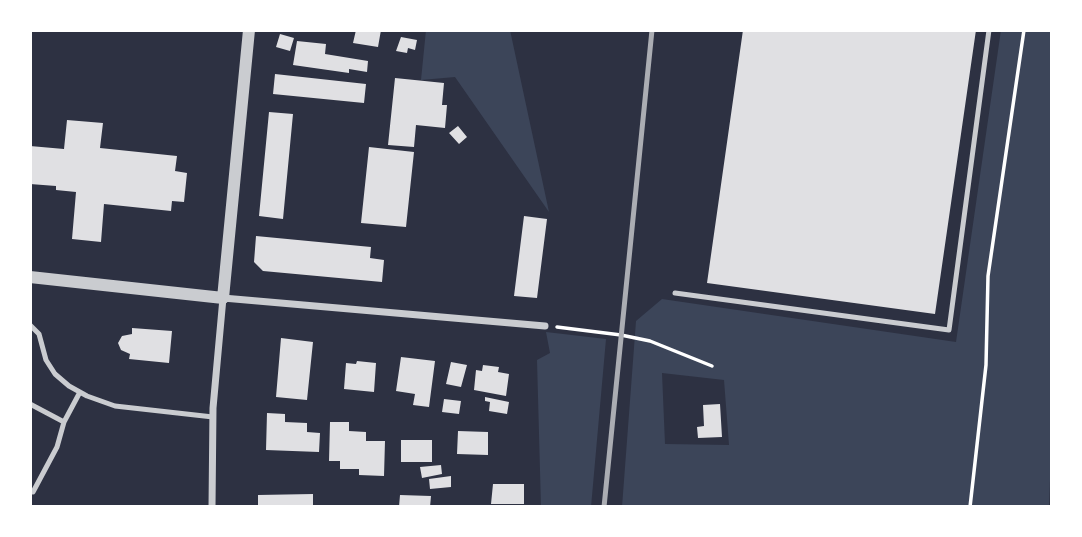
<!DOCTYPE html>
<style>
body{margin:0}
#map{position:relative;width:1082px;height:537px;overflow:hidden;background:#2d3142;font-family:"Source Serif 4",serif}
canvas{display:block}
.frame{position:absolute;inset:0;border:32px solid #fff;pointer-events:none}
</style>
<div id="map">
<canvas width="1082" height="537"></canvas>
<div class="frame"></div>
</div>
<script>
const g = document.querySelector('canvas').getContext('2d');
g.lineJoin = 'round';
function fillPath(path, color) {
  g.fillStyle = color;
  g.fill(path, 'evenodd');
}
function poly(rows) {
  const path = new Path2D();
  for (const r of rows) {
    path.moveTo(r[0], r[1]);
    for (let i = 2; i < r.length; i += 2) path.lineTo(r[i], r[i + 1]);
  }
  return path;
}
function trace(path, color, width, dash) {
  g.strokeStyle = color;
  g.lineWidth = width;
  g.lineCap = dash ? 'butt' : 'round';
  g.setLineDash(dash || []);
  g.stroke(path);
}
const green = poly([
 [426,30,510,30,549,212,455,77,421,80],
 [1001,30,1052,30,1052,425,1049,507,622,507,636,321,662,299,956,342],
 [662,373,724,380,729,445,665,444],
 [546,332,606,339,591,507,541,507,537,360,550,353]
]);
const building = poly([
 [356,30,381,30,378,47,353,43],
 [743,30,976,30,935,314,707,283],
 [280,34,294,38,290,51,276,47],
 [401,37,417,40,415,50,408,48,407,53,396,51],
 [297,41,326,44,325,54,368,61,367,72,349,69,349,73,293,65],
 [275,74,366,84,364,103,273,94],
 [395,78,444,83,442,105,447,105,445,128,416,125,414,147,388,145],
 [269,112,293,114,283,219,259,216],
 [67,120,103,123,100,148,177,156,175,171,187,173,184,202,172,201,171,211,104,204,101,242,72,239,76,192,56,190,56,186,30,184,30,146,64,149],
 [458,126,467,137,459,144,449,133],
 [369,147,414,152,406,227,361,223],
 [524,216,547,219,537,298,514,296],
 [256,236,371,247,370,258,384,260,382,282,263,271,254,262],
 [132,328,172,331,169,363,129,359,130,354,121,350,118,343,122,336,132,334],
 [281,338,313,342,307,400,276,397],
 [401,357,435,361,429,407,413,405,415,394,396,391],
 [357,361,376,363,374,392,344,389,346,363,356,364],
 [451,362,467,365,461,387,446,384],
 [483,365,499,367,498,372,509,374,506,396,474,390,476,370,482,371],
 [485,397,509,402,507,414,489,411,490,402,485,401],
 [444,399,461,401,459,414,442,412],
 [720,404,722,437,698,438,697,427,704,426,703,405],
 [267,413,285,414,285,422,307,423,307,432,320,433,319,452,266,450],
 [330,422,349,422,349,431,366,432,366,441,385,441,384,476,359,475,359,469,340,469,340,461,329,461],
 [458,431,488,432,488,455,457,454],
 [401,440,432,440,432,462,401,462],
 [441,465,442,474,422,478,420,467],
 [451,476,451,487,430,489,429,479],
 [493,484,524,484,524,504,491,504],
 [313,494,313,507,258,507,258,495],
 [400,495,431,496,430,507,399,507]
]);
const path = poly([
 [557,327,621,335,650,341,712,366],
 [970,507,986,365,988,276,1024,30]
]);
const service = poly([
 [675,293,949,330,989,30],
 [30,325,39,334,46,360,55,374,69,386,87,396,115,406,213,417],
 [30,404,64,422],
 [33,492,57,447,64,422,80,392]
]);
const minor = poly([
 [212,507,213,408,223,298,545,326]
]);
const tertiary = poly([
 [30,277,223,298,249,30]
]);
const rail = poly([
 [604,507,652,30]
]);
fillPath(green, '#3c4559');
fillPath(building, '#e0e0e3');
trace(path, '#fff', 3.5);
trace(service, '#caccd0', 5);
trace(minor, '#caccd0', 7);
trace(tertiary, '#caccd0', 12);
trace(rail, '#abadb3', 5);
</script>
